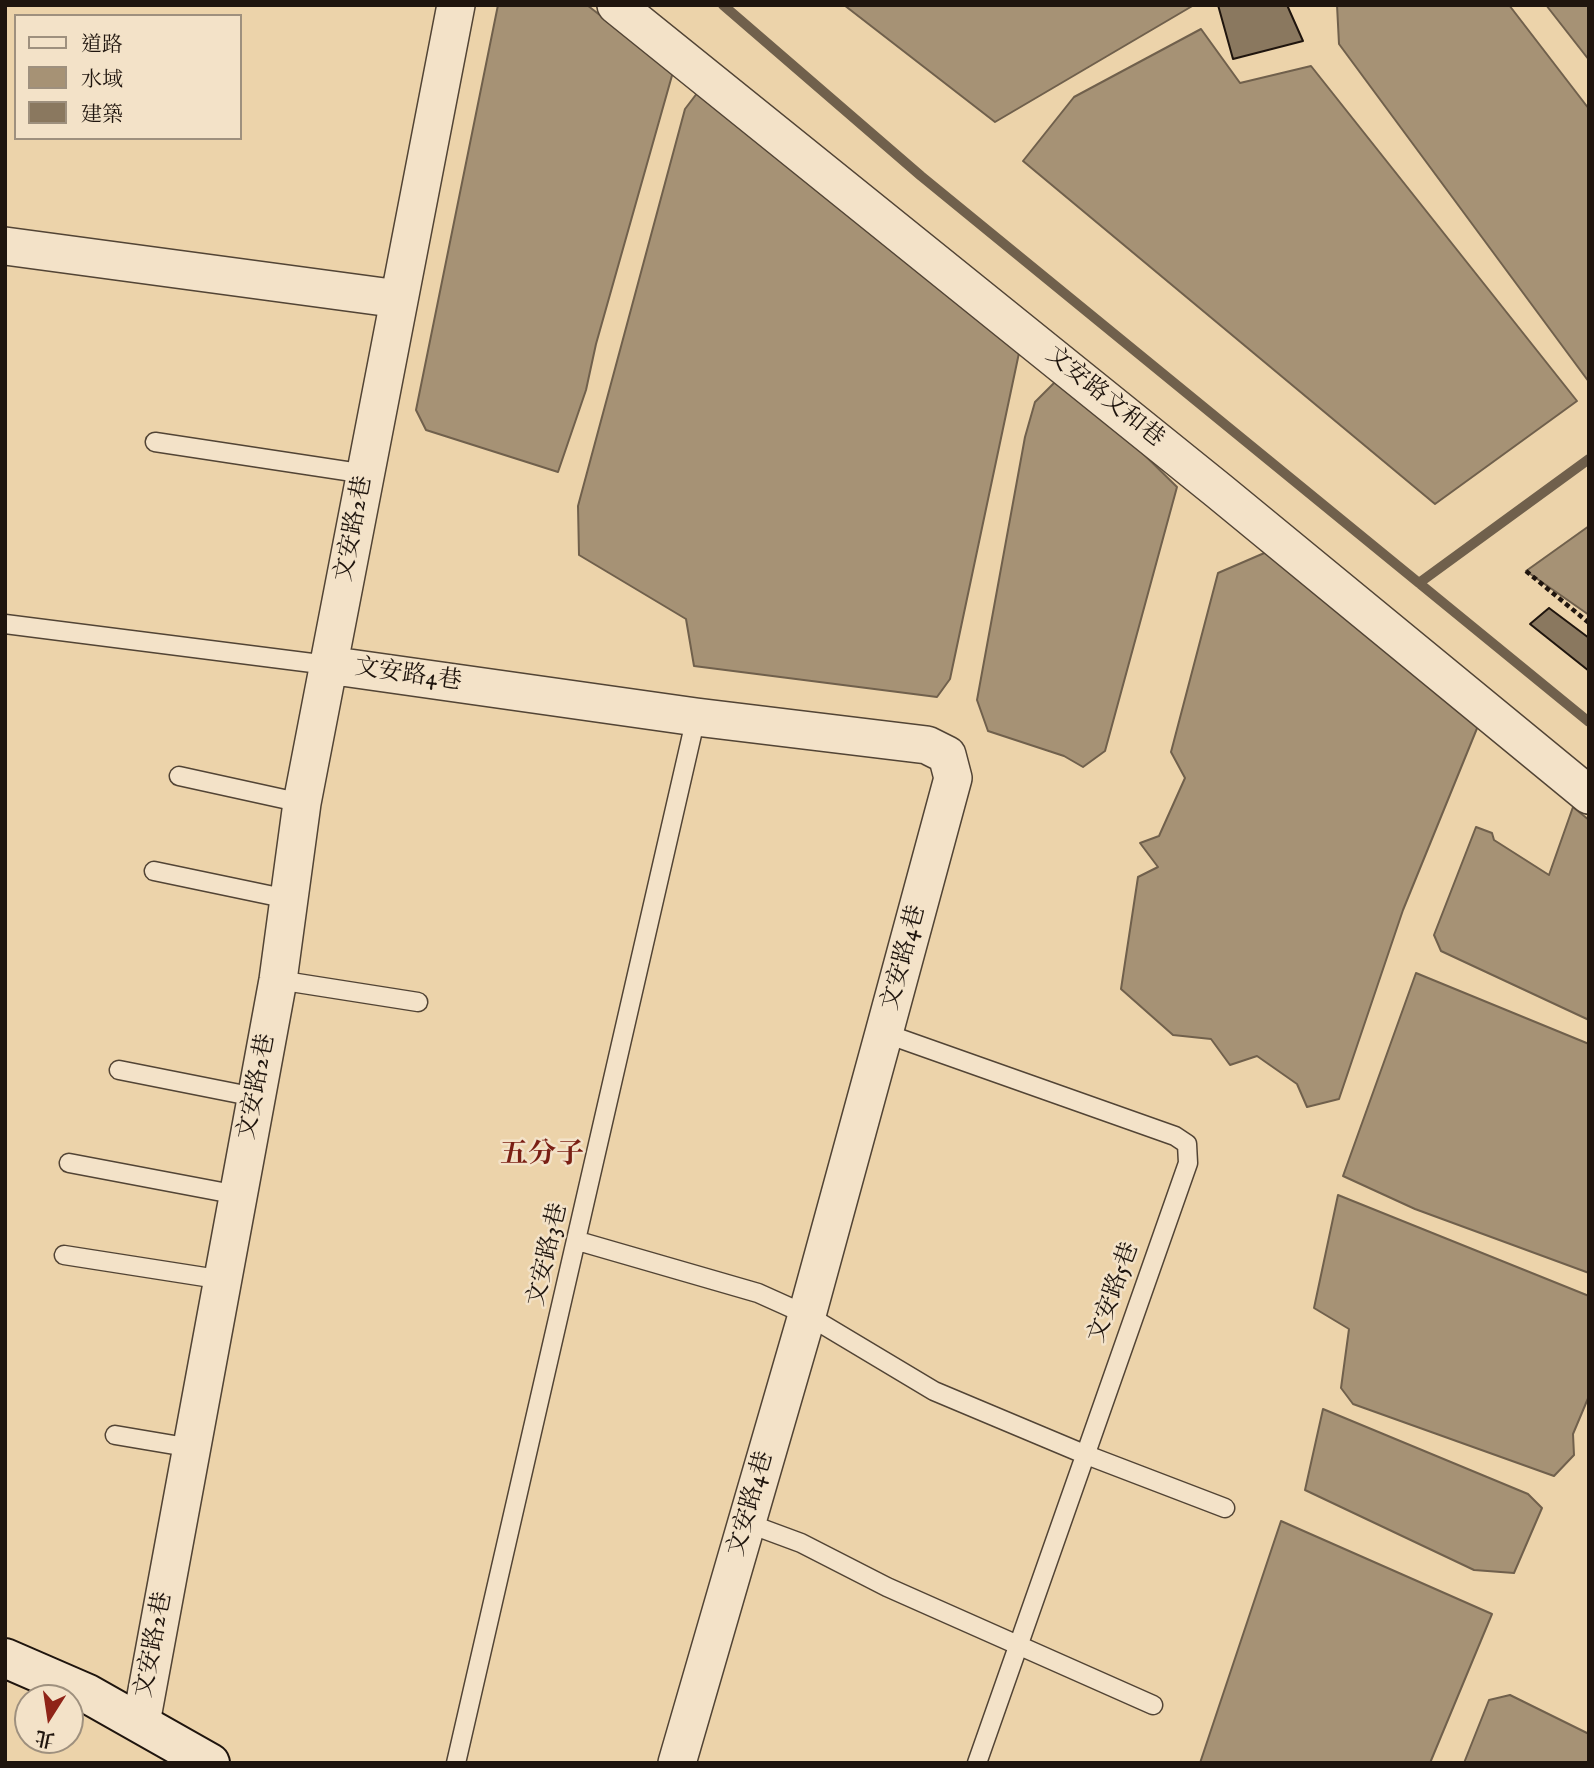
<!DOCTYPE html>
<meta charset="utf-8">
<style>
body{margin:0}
#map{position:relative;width:1594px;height:1768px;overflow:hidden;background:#ecd3aa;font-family:"IM FELL English","Noto Serif TC",serif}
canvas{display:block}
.frame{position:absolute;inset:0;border:7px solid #1f150e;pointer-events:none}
.legend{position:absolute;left:14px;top:14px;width:228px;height:126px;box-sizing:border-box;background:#f3e2c8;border:2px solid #9e907e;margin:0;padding:9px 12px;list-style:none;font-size:21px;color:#1f150e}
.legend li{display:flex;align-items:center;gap:14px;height:35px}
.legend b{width:35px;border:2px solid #9e907e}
.north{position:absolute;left:14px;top:1684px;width:70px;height:70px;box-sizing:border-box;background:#f3e2c8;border:2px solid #9e907e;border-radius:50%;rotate:192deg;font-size:19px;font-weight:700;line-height:28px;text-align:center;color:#1f150e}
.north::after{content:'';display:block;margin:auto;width:24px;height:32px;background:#8f2418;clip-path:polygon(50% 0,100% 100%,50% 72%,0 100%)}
</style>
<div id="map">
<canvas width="1594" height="1768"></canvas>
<div class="frame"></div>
<ul class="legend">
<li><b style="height:9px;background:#f3e2c8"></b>道路</li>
<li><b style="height:19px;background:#a69275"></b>水域</li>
<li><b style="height:19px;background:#8a785f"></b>建築</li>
</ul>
<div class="north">北</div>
</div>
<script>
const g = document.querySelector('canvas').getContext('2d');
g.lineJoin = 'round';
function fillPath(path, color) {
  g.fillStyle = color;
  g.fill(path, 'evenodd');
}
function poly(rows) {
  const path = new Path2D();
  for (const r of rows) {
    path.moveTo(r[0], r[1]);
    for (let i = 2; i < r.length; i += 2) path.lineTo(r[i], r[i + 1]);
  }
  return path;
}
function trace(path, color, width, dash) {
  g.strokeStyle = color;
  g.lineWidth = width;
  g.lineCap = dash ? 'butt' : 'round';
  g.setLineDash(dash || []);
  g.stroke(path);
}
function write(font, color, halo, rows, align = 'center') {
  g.font = font + ' "IM FELL English","Noto Serif TC",serif';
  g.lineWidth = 5;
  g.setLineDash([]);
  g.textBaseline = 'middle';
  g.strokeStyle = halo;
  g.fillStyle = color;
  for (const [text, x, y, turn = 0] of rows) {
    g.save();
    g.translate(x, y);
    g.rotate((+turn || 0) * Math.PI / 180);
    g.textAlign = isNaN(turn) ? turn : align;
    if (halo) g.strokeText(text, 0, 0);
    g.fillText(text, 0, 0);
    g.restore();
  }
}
const water = poly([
 [498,5,587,5,673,72,596,344,586,390,558,472,426,430,416,410,498,5],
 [844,5,1194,5,995,122,844,5],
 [1337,5,1509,5,1589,109,1589,382,1339,44,1337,5],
 [1546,5,1589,5,1589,60,1546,5],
 [1201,29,1240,83,1311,66,1577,401,1435,504,1023,161,1074,97,1201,29],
 [701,88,1019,353,950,679,937,697,694,666,686,619,579,555,578,506,685,109,701,88],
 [1055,367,1177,487,1105,751,1083,767,1064,756,988,731,977,700,1025,437,1035,402,1054,383,1055,367],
 [1589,526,1589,615,1526,571,1589,526],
 [1269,551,1480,721,1403,910,1339,1099,1307,1107,1297,1084,1257,1056,1230,1065,1211,1039,1173,1035,1121,989,1138,877,1158,867,1140,843,1159,836,1185,778,1171,752,1218,573,1269,551],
 [1573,807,1589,820,1589,1020,1441,951,1434,935,1476,827,1492,833,1494,840,1549,875,1573,807],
 [1416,973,1589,1044,1589,1273,1415,1209,1343,1176,1416,973],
 [1338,1195,1589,1296,1589,1396,1573,1434,1574,1455,1554,1476,1353,1404,1341,1388,1349,1329,1314,1308,1338,1195],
 [1323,1409,1528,1494,1542,1508,1514,1573,1474,1570,1305,1490,1323,1409],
 [1281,1521,1492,1614,1430,1763,1200,1763,1281,1521],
 [1510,1695,1589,1734,1589,1763,1464,1763,1489,1700,1510,1695]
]);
const stream = poly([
 [723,5,921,176,1589,722],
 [1419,583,1589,459]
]);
const building = poly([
 [1218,5,1287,5,1303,41,1233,59,1218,5],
 [1549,608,1589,638,1589,671,1530,624,1549,608]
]);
const path = poly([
 [1526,571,1589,623]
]);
const lane = poly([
 [155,442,366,474],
 [5,624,328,665],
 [179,776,302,803],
 [154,871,288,899],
 [278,980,418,1002],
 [884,1033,1175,1136,1187,1144,1188,1163,977,1763],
 [119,1070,255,1097],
 [69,1163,238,1195],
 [578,1241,758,1293,807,1315,934,1391,1084,1454,1225,1508],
 [64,1255,224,1280],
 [115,1435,192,1448],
 [747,1523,801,1543,887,1587,1153,1705],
 [456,1763,696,717]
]);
const street = poly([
 [616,5,1219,491,1589,795],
 [5,246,399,299],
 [328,665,696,717,927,745,947,755,953,778,884,1033,807,1315,677,1763],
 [141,1723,278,980,302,803,456,5]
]);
const secondary = poly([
 [5,1658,88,1694,210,1763]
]);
const streetNames = [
 ["文安路文和巷",1104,398,39],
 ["文安路2巷",355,529,-79],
 ["文安路4巷",408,676,8],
 ["文安路4巷",905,958,-75],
 ["文安路2巷",258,1087,-79],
 ["文安路3巷",549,1255,-77],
 ["文安路5巷",1115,1293,-70],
 ["文安路4巷",752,1504,-74],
 ["文安路2巷",155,1645,-79]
];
const quarterNames = [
 ["五分子",542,1156]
];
fillPath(water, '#a69275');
trace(water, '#70604c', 2);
trace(stream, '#70604c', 10);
fillPath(building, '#8a785f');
trace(building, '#1f150e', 2);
trace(lane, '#524435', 21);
trace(street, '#524435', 40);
trace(secondary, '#1f150e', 42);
trace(path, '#1f150e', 4.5, [5, 3.5]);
trace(lane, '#f3e2c8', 18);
trace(street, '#f3e2c8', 37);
trace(secondary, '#f3e2c8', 38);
write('24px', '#1f150e', '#f3e2c8', streetNames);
write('bold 28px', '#7a1f14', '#f3e2c8', quarterNames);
</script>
